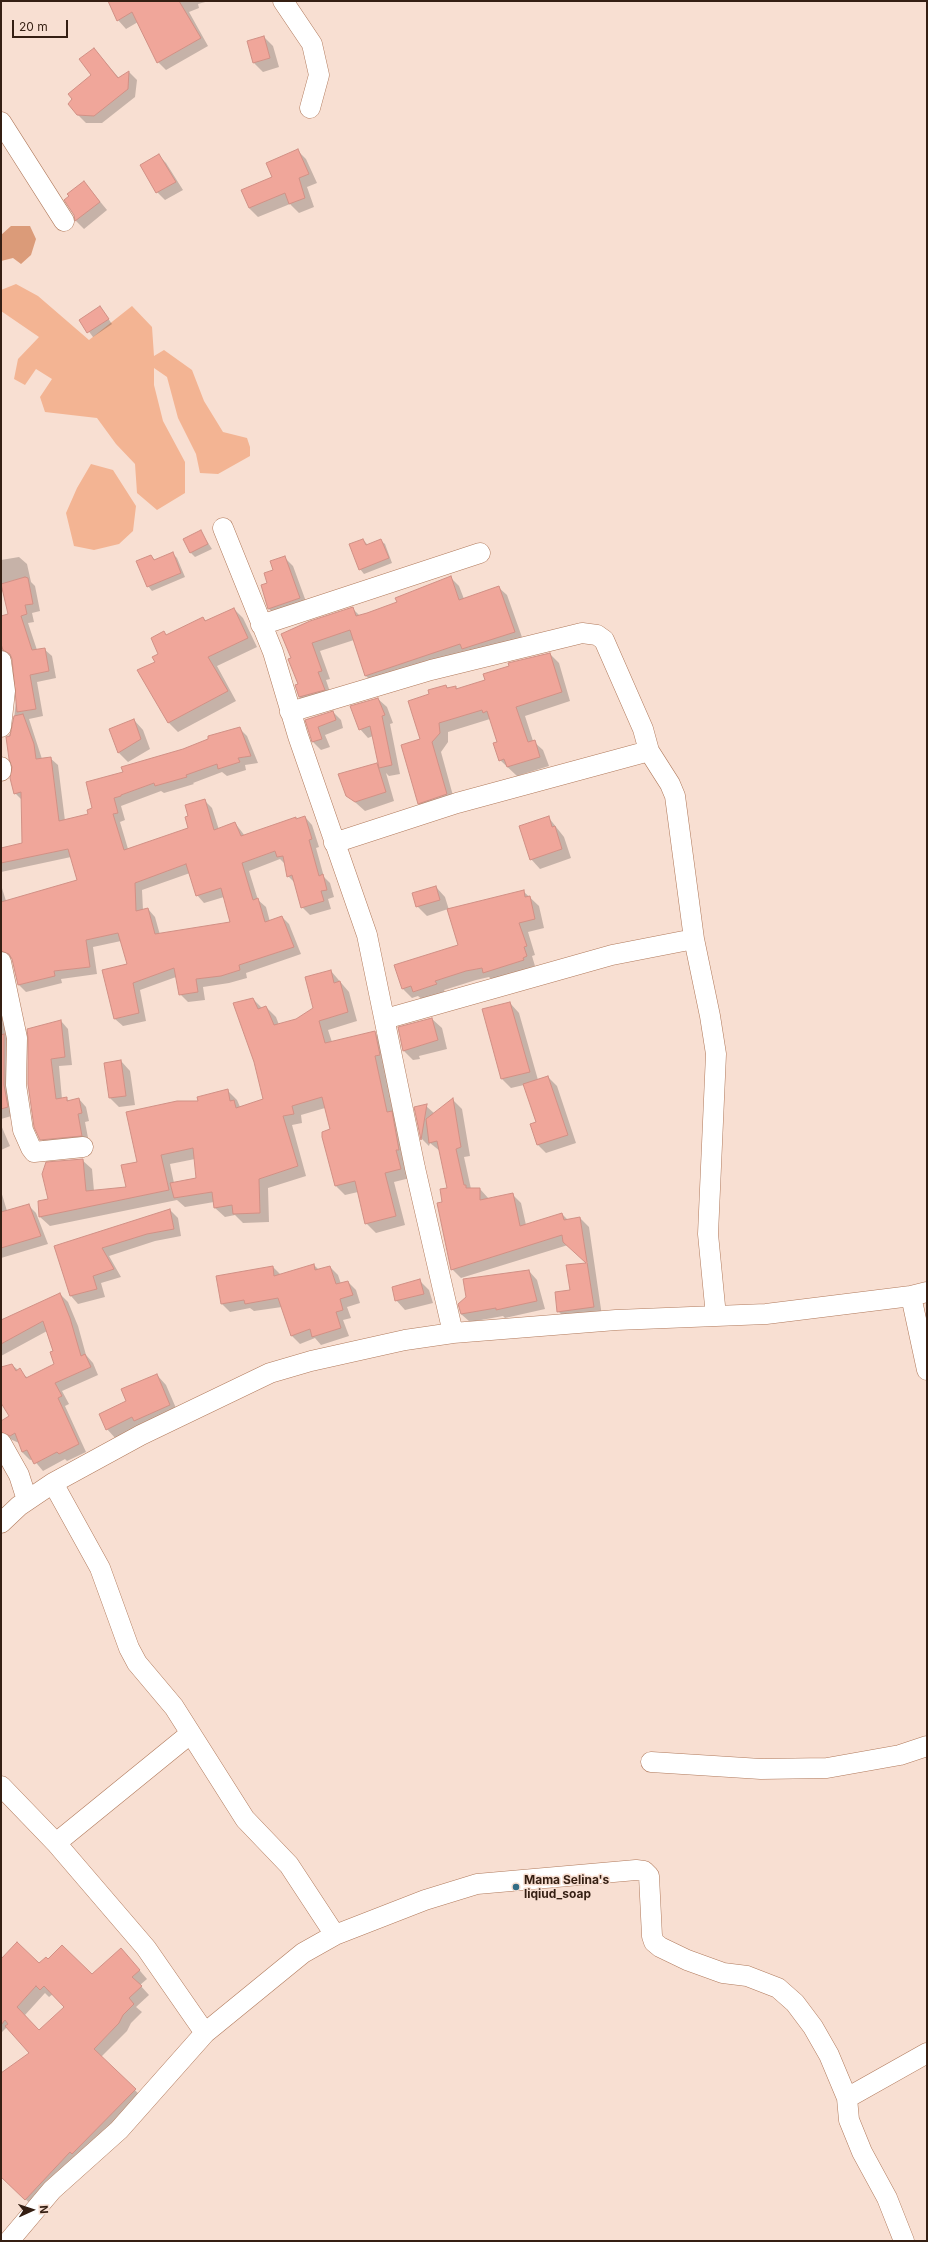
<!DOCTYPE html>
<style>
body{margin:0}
#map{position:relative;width:928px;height:2242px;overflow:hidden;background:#f8dfd2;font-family:Inter,sans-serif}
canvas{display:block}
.frame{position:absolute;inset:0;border:2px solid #351f13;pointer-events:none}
.north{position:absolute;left:12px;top:2190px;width:40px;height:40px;-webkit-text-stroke:3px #f8dfd2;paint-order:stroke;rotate:87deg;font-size:11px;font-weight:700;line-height:16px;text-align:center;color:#351f13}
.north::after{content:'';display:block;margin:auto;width:14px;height:18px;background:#351f13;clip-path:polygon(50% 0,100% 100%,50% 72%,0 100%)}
.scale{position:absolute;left:12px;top:20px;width:56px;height:18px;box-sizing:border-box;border:2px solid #351f13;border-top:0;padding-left:5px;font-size:12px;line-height:14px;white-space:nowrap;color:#351f13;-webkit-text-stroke:3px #f8dfd2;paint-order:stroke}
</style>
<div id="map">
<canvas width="928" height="2242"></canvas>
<div class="frame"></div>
<div class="north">N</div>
<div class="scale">20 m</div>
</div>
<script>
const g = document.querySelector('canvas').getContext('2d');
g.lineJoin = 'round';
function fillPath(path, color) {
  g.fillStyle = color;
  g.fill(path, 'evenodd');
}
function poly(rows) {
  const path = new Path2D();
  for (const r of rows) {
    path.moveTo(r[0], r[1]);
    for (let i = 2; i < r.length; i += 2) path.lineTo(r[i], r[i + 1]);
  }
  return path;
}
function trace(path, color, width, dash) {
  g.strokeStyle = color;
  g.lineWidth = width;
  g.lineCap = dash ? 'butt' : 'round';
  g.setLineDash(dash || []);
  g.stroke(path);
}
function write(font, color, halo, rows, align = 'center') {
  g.font = font + ' Inter,sans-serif';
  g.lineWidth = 3;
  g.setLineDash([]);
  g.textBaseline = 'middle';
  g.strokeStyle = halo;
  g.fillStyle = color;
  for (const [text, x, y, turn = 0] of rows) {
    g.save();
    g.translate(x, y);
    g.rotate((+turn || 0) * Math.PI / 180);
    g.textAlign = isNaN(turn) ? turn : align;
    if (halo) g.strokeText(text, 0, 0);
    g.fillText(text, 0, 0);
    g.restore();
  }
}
const green = poly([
 [16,284,38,296,89,340,132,306,152,327,154,356,164,350,192,370,204,401,223,432,247,438,250,447,250,456,218,474,200,473,196,454,178,418,167,377,154,368,154,385,163,421,185,462,185,493,157,510,137,493,135,464,116,444,97,418,45,412,40,397,52,379,36,369,25,385,14,379,18,359,39,337,1,311,1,290],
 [91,464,113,470,136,506,133,531,119,544,94,550,74,546,66,513,77,488]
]);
const forest = poly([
 [11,226,30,226,36,239,31,255,21,264,13,258,1,261,1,235]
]);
const shadow = poly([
 [109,1,209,1,198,4,199,8,189,12,208,46,166,70,158,62,138,22,126,29,118,20],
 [264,37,273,46,279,67,263,72,254,63],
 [94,49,119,78,129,72,137,80,135,97,102,123,86,123,78,115,93,75],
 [297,150,306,159,317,183,307,187,314,207,299,213,290,204,258,217,249,208],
 [158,155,166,163,183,190,165,200,157,192],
 [84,182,107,210,84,229,76,221,75,214],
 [100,307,112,324,93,337,81,321],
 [201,532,212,549,195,557,191,553],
 [363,540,368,545,380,540,385,544,392,563,364,574,360,569],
 [173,554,177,558,185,577,152,591,148,586,151,556,156,561],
 [19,557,27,564,31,582,35,586,40,611,32,613,34,622,28,623,37,650,44,649,52,656,56,678,37,682,43,716,29,719,42,759,50,758,58,765,65,821,89,815,124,772,240,729,247,736,258,763,245,765,246,770,227,776,222,772,193,783,194,784,164,793,161,791,121,806,125,820,120,822,128,849,189,829,204,800,212,808,219,830,235,823,245,836,305,817,312,825,319,847,316,848,324,877,330,883,334,897,328,899,331,909,310,915,302,907,296,884,288,876,286,865,280,859,249,871,258,900,266,907,270,922,282,917,289,924,301,954,246,973,247,978,229,983,203,987,205,1000,188,1002,180,994,176,977,140,990,146,1021,123,1026,115,1019,128,965,121,941,93,947,97,974,61,979,62,983,26,992,18,984,12,958,1,961,1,885,6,901,79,880,71,857,1,872,1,849,23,844,22,800,15,793,14,766,7,738,13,729,17,692,13,659,8,657,1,660,1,617,9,615,1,585,1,560],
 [190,873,197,895,204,903,224,897,232,923,160,935,155,917,148,909,143,910,142,890],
 [284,557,293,566,308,607,278,618,269,609,262,585,268,583],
 [451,578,459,586,464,599,498,587,507,595,523,640,374,684,365,675,354,640,320,651,330,679,326,680,332,698,308,705,299,697,296,685,299,684,290,659,352,608,360,616,398,603],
 [234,609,243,618,257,647,217,666,236,701,178,732,169,723,138,670,156,662,164,633,167,636,203,618,207,622],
 [550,654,559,663,570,701,525,716,533,741,543,750,549,766,517,776,500,760,499,742,490,719,448,732,448,742,441,752,455,803,428,812,419,803,421,740,430,695,446,686,449,689,455,687,458,689,486,681],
 [378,699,387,707,393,723,390,724,400,774,389,776,386,773,394,801,365,811,347,795,377,764,380,768,373,736,368,738,360,729],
 [333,712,341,720,343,728,325,735,330,747,321,750,313,742,306,720],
 [134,720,143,730,150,749,128,762,119,753],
 [549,818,564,837,571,858,540,869,531,859],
 [436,887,445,897,449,910,523,891,539,906,544,928,528,932,535,955,532,956,535,966,532,967,533,969,493,981,489,977,476,980,444,990,445,993,423,1000,418,996,412,998,403,989,396,966,459,946,448,909,427,916,417,906],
 [331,971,349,992,357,1021,328,1030,332,1042,375,1033,384,1042,410,1178,394,1182,405,1225,376,1233,366,1223,358,1192,345,1195,336,1186,323,1137,331,1130,325,1108,301,1115,302,1123,292,1125,306,1176,268,1188,269,1222,243,1223,235,1215,225,1217,215,1208,214,1202,185,1207,177,1200,50,1226,40,1217,50,1199,82,1160,92,1169,94,1191,127,1188,138,1162,199,1102,227,1090,237,1100,240,1107,264,1099,253,999,262,1008,266,1007,276,1017,279,1025,297,1020,314,1008],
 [195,1159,197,1179,174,1183,170,1164],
 [1,992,13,1047,15,1115,1,1119],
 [510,1003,519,1013,538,1080,548,1077,557,1086,576,1143,546,1153,538,1145,531,1125,537,1123,524,1085,511,1088,502,1079,484,1010],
 [432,1019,442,1028,447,1049,419,1056,420,1059,413,1060,404,1051],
 [61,1021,68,1029,72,1065,59,1066,62,1099,66,1098,69,1101,79,1099,86,1107,89,1121,85,1122,89,1143,49,1147,41,1139,29,1084],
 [121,1061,130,1071,135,1105,119,1107,110,1098,105,1063],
 [453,1100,462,1109,470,1156,464,1157,471,1189,480,1189,489,1199,512,1194,521,1203,526,1225,562,1214,568,1220,580,1218,589,1227,602,1316,567,1320,558,1311,571,1291,568,1266,588,1263,568,1245,461,1278,452,1269,443,1203,449,1188,440,1151,430,1143,429,1146,422,1139,415,1108,426,1106,435,1114],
 [1,1125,10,1146,1,1150],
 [1,1191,7,1211,28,1205,36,1213,48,1244,1,1258],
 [170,1210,178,1218,181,1236,155,1241,109,1256,121,1277,101,1283,105,1297,78,1304,71,1296,55,1247],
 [314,1265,319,1270,330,1267,338,1275,341,1284,348,1282,356,1290,360,1303,347,1307,351,1318,343,1320,349,1336,321,1345,315,1338,300,1344,292,1336,282,1307,254,1311,250,1308,230,1312,222,1304,273,1267,281,1275],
 [529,1271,537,1280,545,1309,505,1318,503,1316,470,1322,461,1314,459,1304],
 [420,1281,429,1290,433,1303,405,1310,396,1300],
 [60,1294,68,1302,78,1326,86,1355,93,1363,98,1375,62,1391,69,1404,65,1406,86,1452,67,1461,65,1459,43,1471,33,1459,30,1460,22,1452,19,1443,10,1439,1,1443,1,1422,10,1416,1,1401,1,1368,12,1365,28,1378,55,1364,54,1352,47,1331,1,1356,1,1321],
 [157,1375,166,1385,179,1415,116,1439,107,1429,127,1402],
 [1,1955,3,1958,92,1976,129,1958,147,1979,140,1985,149,1995,136,2007,142,2012,131,2023,127,2031,101,2057,143,2098,34,2207,1,2177,1,2074,31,2053,7,2027,1,2033],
 [45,1993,49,1997,53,1994,65,2007,39,2031,25,2015]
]);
const building = poly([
 [108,1,179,1,201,38,157,63,132,12,117,21,108,1],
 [264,36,270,58,253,63,247,41,264,36],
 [94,48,118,78,129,71,128,89,94,116,77,115,68,104,72,99,68,94,91,75,79,59,94,48],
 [298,149,309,174,299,178,305,198,289,204,285,193,249,208,241,190,272,177,266,163,298,149],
 [159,154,176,182,156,193,140,165,159,154],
 [84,181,100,202,75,221,74,215,64,200,69,196,67,194,84,181],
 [100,306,109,319,87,333,79,320,100,306],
 [201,530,208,544,190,553,183,539,201,530],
 [363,539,366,545,381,539,389,558,359,570,349,544,363,539],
 [173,552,181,573,147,587,136,561,151,555,154,560,173,552],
 [285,556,300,598,268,609,261,585,267,583,264,573,273,570,270,561,285,556],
 [451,576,459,600,499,586,515,632,462,649,460,644,365,676,350,630,312,643,322,671,318,672,325,690,299,697,295,685,298,684,288,659,291,658,281,634,310,621,353,607,356,616,367,613,397,602,395,598,451,576],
 [25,577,28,578,33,604,25,605,27,614,21,616,32,650,45,648,49,671,30,675,36,709,17,712,12,659,10,654,3,650,1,644,1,616,8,614,1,584,25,577],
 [234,608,248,638,208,657,228,691,168,723,137,670,155,662,152,657,158,654,151,638,164,631,166,635,203,617,205,621,234,608],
 [550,653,562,692,516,707,528,742,535,740,540,757,507,767,504,759,499,761,493,743,497,742,487,711,483,713,482,710,439,723,440,733,432,742,447,794,418,804,401,745,420,739,408,701,429,694,428,690,446,685,447,688,456,686,456,689,485,680,483,674,509,666,508,663,550,653],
 [378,698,385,715,382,716,392,765,379,768,370,726,359,730,350,706,378,698],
 [333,711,336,720,318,727,322,739,312,742,305,720,333,711],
 [23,714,34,744,36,759,51,757,59,821,88,814,87,810,92,808,86,782,123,772,121,767,183,749,208,739,208,736,240,727,251,756,238,758,240,762,218,769,217,764,186,775,187,777,155,786,154,783,121,795,121,796,114,798,118,813,113,814,124,850,188,828,185,817,188,816,185,805,205,799,214,830,235,822,241,836,296,817,296,819,305,816,312,839,309,840,319,876,323,874,327,890,321,891,324,901,301,908,292,875,287,877,283,856,277,857,275,851,242,863,253,900,258,898,265,922,282,916,294,947,239,965,240,970,221,976,196,979,198,992,179,995,174,968,133,983,139,1013,114,1019,102,970,127,964,118,933,86,940,90,967,54,971,55,976,18,985,12,959,9,954,1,951,1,902,77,880,68,849,1,863,1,848,22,843,21,792,14,794,10,778,12,767,9,759,6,737,10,736,14,716,23,714],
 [186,864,196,896,221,888,230,922,155,934,148,908,136,911,135,883,186,864],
 [134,719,141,739,118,753,109,729,134,719],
 [377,763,386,792,355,802,346,796,338,774,377,763],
 [549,816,552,827,555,826,562,849,530,860,519,826,549,816],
 [436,886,440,900,416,907,412,893,436,886],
 [524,890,525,897,530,896,535,919,519,923,527,946,524,947,527,956,523,958,524,960,483,973,482,968,466,971,435,981,437,984,413,992,411,986,402,989,394,965,458,945,447,909,524,890],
 [331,970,334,983,340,981,348,1012,319,1021,325,1043,375,1031,380,1055,375,1056,387,1112,392,1111,399,1150,396,1150,401,1169,385,1173,396,1216,365,1224,355,1181,335,1186,322,1137,322,1132,330,1129,322,1097,292,1106,294,1114,283,1116,298,1166,259,1179,260,1213,233,1214,232,1205,214,1208,212,1192,174,1198,170,1183,196,1178,193,1148,161,1155,169,1190,39,1217,38,1201,48,1199,42,1174,46,1162,83,1159,86,1191,126,1187,121,1165,137,1162,126,1112,177,1101,198,1101,197,1097,228,1089,230,1101,234,1100,236,1108,263,1099,254,1062,233,1003,253,998,258,1009,266,1006,274,1025,296,1019,313,1008,305,977,331,970],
 [510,1002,530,1072,501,1079,482,1009,510,1002],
 [432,1018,438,1040,403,1051,398,1027,432,1018],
 [61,1020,65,1057,51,1059,56,1099,67,1097,67,1101,79,1098,82,1113,78,1114,82,1136,40,1140,34,1127,28,1084,28,1038,27,1029,61,1020],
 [4,1034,4,1085,8,1107,1,1109,1,1035,4,1034],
 [121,1060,126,1096,109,1098,104,1063,121,1060],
 [548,1076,568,1135,537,1145,530,1124,536,1122,523,1084,548,1076],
 [453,1098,461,1147,456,1149,464,1185,466,1185,466,1188,480,1188,480,1200,513,1193,520,1226,562,1213,564,1220,580,1217,594,1307,557,1312,555,1292,570,1290,566,1265,586,1263,563,1242,562,1235,451,1270,437,1203,442,1202,440,1189,447,1188,437,1141,429,1143,426,1119,453,1098],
 [427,1104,421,1140,414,1107,427,1104],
 [29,1204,41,1236,1,1248,1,1212,29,1204],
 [170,1209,174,1229,147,1234,102,1248,114,1269,93,1276,97,1289,70,1296,54,1246,170,1209],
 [314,1264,315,1270,330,1266,336,1284,348,1281,353,1295,340,1299,343,1310,336,1312,341,1328,312,1337,310,1329,291,1336,278,1298,245,1304,244,1300,221,1304,216,1276,273,1266,274,1276,314,1264],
 [529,1270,537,1301,496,1310,496,1308,461,1314,458,1304,466,1297,463,1279,529,1270],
 [420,1279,424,1294,395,1301,392,1287,420,1279],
 [60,1293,70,1318,81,1356,85,1354,91,1367,55,1383,62,1396,58,1398,79,1444,59,1454,57,1452,34,1464,27,1450,22,1452,15,1433,10,1436,1,1432,1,1421,9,1416,1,1403,1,1367,12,1364,16,1371,20,1368,26,1378,54,1364,50,1352,53,1351,43,1321,1,1344,1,1320,60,1293],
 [157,1374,170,1405,134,1421,132,1417,106,1430,99,1414,126,1401,121,1389,157,1374],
 [17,1942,39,1963,46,1957,48,1959,62,1945,92,1974,121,1948,140,1970,132,1977,142,1986,129,1998,134,2004,123,2015,119,2023,94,2049,136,2089,72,2154,70,2152,25,2200,1,2177,1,2073,29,2053,5,2026,8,2024,5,2020,1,2025,1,1959,17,1942],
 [36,1986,40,1990,44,1986,64,2007,39,2030,17,2007,36,1986]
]);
const street = poly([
 [283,1,312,44,319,75,310,108],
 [1,122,64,221],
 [223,528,273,652,298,736,367,935,415,1168,453,1333],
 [261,625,480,553],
 [1,661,5,691,1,727],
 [290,712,431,670,582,633,597,635,604,640,643,729,649,751,670,784,675,796,694,939,710,1016,716,1054,708,1234,716,1316],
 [1,767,1,771],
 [334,843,457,803,649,751],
 [1,962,17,1038,16,1085,23,1130,31,1148,34,1152,83,1147],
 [385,1019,612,955,694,939],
 [911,1296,927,1370],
 [1,1443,19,1475,27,1500],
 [53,1483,100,1568,129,1648,137,1663,174,1707,245,1819,289,1865,335,1935],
 [1,1523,19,1506,53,1483,141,1435,270,1373,311,1361,405,1340,453,1333,616,1320,766,1314,911,1296,927,1292],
 [651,1762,761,1769,827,1768,900,1755,927,1746],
 [1,1786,56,1843,146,1948,205,2033],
 [56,1843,190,1734],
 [847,2098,927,2053],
 [9,2241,52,2190,119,2130,205,2033,303,1953,335,1935,425,1900,477,1884,636,1870,644,1871,649,1876,652,1936,654,1942,660,1947,687,1960,723,1973,747,1976,778,1988,795,2003,813,2027,829,2055,847,2098,849,2120,862,2152,887,2198,904,2241]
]);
const markers = [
 [516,1887,4,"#336d86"]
];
const poiNames = [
 ["Mama Selina's",524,1880],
 ["liqiud_soap",524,1894]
];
fillPath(green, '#f3b493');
fillPath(forest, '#db9b79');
fillPath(shadow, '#0003');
fillPath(building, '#f0a69a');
trace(building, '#d19085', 1);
trace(street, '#b0795b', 21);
trace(street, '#fff', 20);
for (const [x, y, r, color] of markers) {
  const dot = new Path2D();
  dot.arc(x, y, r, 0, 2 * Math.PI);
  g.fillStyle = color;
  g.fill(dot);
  trace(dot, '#f8dfd2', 1.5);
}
write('bold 12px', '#351f13', '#f8dfd2', poiNames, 'left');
</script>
